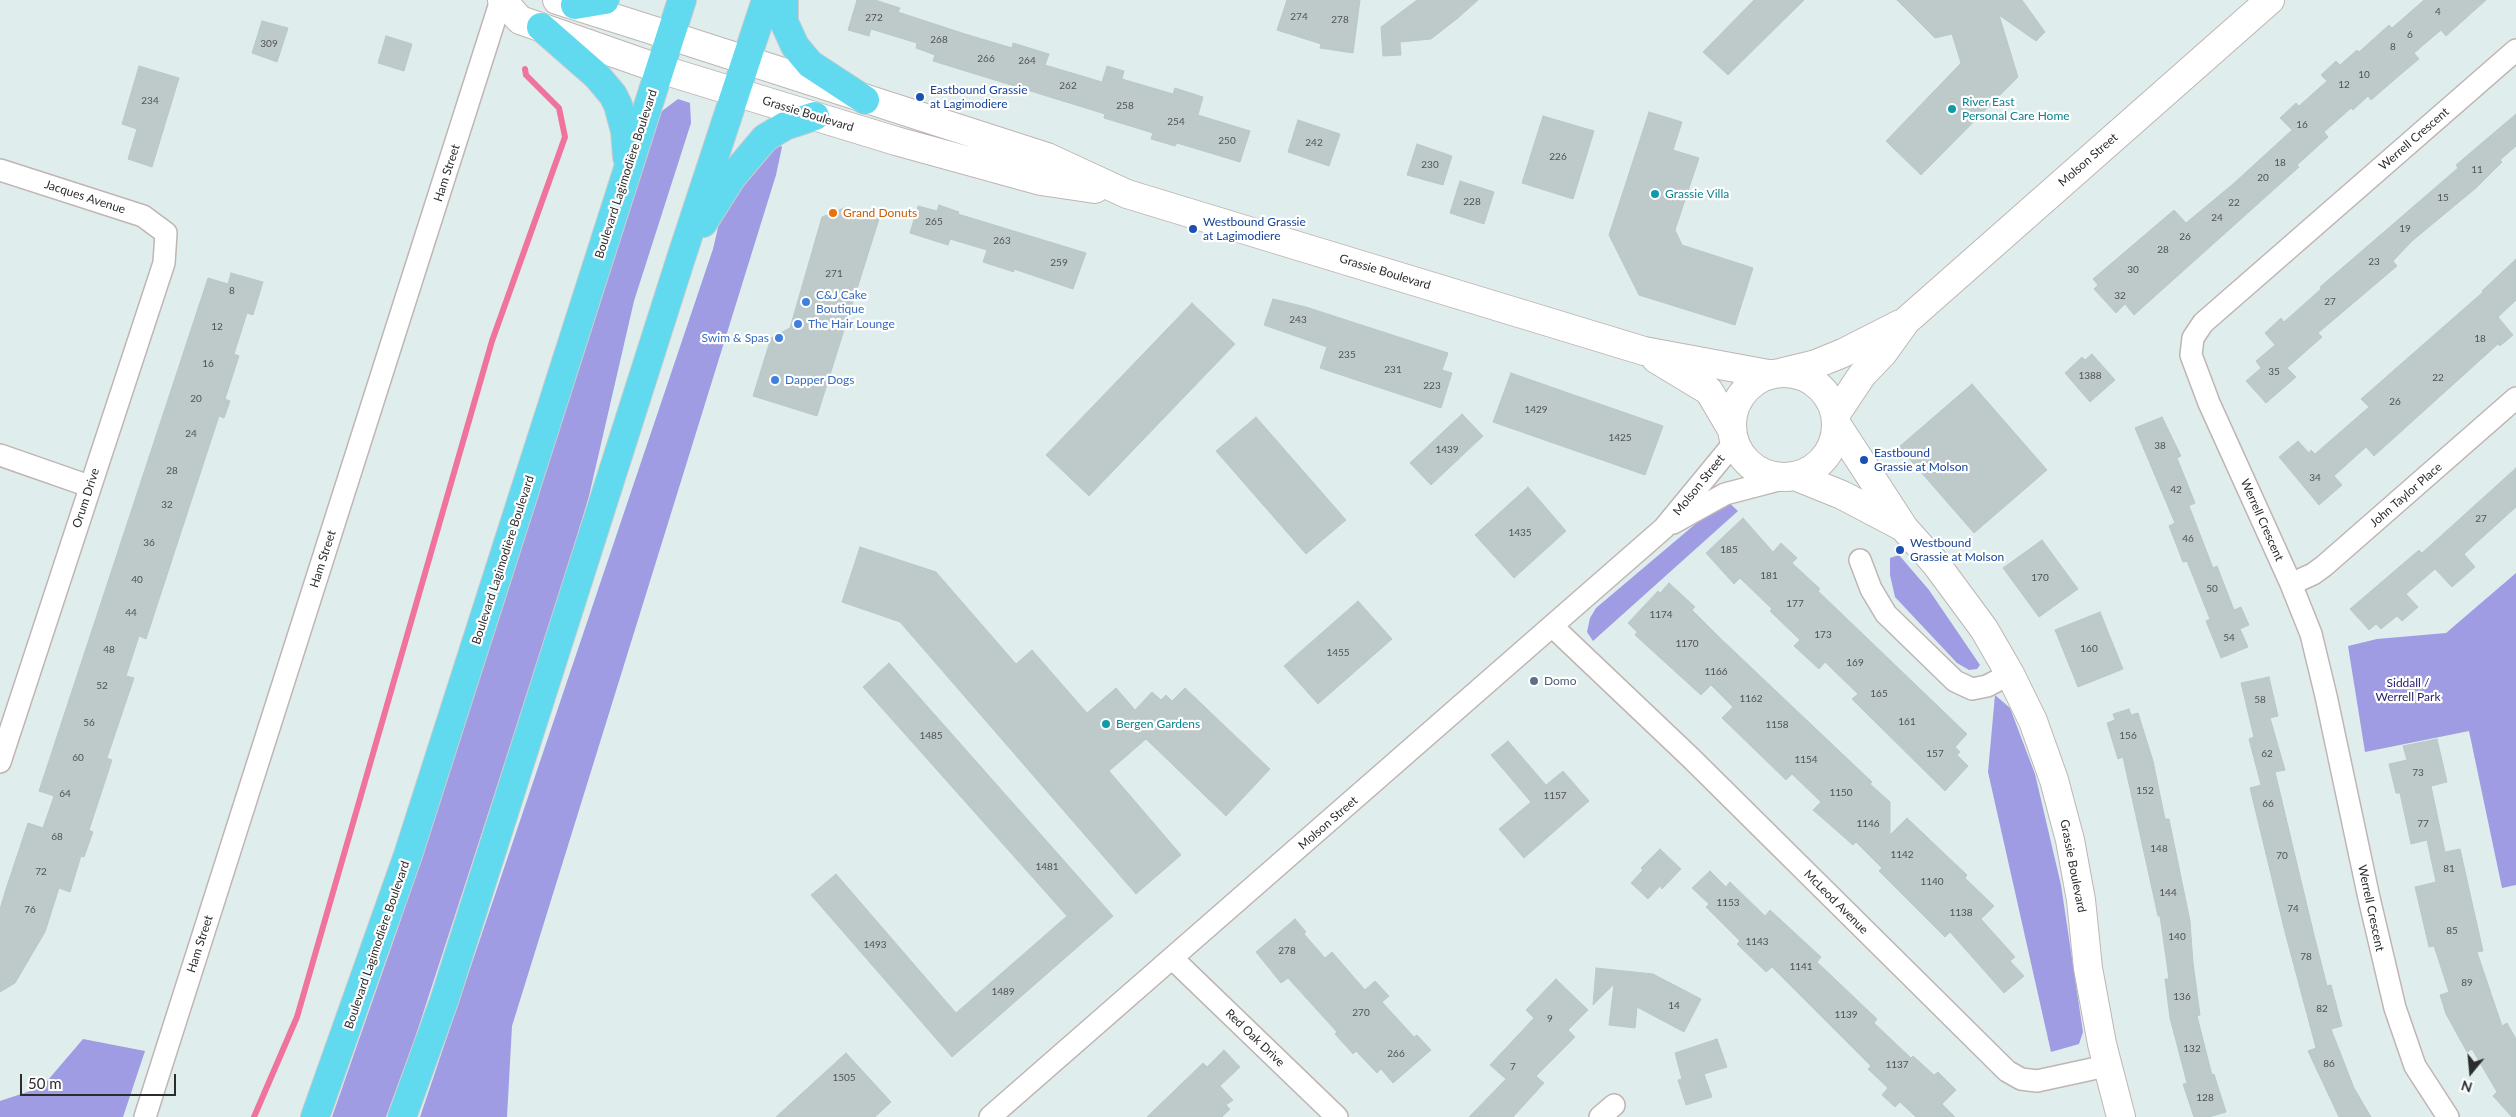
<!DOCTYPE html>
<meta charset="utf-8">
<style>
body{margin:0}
#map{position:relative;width:2516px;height:1117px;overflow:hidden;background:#dfeeed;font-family:Lato,sans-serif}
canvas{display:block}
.north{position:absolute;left:2446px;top:1047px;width:50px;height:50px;-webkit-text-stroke:4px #fff;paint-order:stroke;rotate:197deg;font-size:14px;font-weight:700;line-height:20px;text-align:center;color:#2c2c2c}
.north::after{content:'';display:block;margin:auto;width:18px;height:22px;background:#2c2c2c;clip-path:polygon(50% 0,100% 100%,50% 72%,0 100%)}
.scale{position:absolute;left:20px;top:1074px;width:156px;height:22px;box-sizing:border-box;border:2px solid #2c2c2c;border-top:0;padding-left:6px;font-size:15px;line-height:18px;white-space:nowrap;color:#2c2c2c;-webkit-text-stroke:4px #fff;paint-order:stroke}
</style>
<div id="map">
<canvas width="2516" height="1117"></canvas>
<div class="north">N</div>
<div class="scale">50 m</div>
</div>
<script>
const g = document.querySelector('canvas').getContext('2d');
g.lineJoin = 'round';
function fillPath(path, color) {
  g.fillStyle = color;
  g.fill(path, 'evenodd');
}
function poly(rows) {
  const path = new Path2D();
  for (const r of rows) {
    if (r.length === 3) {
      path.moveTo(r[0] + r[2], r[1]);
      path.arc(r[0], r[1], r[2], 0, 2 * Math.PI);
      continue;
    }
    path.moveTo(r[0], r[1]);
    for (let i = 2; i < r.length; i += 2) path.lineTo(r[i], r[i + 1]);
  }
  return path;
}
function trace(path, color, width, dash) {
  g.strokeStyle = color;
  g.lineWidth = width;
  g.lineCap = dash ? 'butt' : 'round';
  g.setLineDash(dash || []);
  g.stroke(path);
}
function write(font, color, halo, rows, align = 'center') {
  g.font = font + ' Lato,sans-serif';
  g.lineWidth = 4.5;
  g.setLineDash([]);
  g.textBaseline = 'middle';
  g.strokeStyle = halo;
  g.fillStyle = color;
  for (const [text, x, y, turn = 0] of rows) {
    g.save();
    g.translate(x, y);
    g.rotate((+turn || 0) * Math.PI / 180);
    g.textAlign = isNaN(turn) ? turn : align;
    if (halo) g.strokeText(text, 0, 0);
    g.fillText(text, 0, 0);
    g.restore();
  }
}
const green = poly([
 [678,99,690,103,691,123,634,301,589,496,559,596,415,1038,386,1117,332,1117,399,925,657,119,662,111],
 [777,141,782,147,776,175,512,1026,507,1117,420,1117,713,249,721,215,728,201],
 [1725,499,1738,511,1593,641,1587,632,1590,618,1596,608],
 [1899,555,1929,590,1980,665,1977,669,1969,670,1957,663,1895,597,1890,575,1890,558],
 [2516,573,2516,885,2502,888,2469,731,2365,752,2348,646,2377,639,2446,633],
 [1995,695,2010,708,2035,774,2061,885,2083,1032,2079,1044,2051,1052,1988,772],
 [83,1039,145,1051,123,1117,0,1117,0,1101,42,1087]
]);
const stream = poly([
 [254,1117,297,1017,492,341,565,137,559,108,526,75,525,69]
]);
const building = poly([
 [857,0,875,0,900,8,898,12,962,33,1012,48,1013,43,1049,54,1045,65,1102,82,1107,66,1124,71,1122,79,1173,94,1175,88,1203,97,1198,115,1250,131,1240,162,1177,143,1175,146,1151,139,1153,133,1104,118,1105,114,933,61,935,55,916,48,917,43,871,29,869,36,848,30,857,0],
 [1287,0,1360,0,1353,53,1320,48,1321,44,1277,30,1287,0],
 [1417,0,1478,0,1458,18,1431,39,1400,42,1401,55,1383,56,1381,27,1417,0],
 [1754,0,1804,0,1728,75,1703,52,1754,0],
 [1897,0,2022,0,2045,32,2036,41,1999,15,2018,77,1921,175,1886,141,1961,63,1952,34,1935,38,1897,0],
 [2424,0,2486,0,2446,36,2441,30,2414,53,2419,59,2401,74,2371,100,2368,96,2353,110,2351,108,2324,132,2328,137,2297,165,2299,167,2134,315,2125,304,2116,313,2094,289,2098,285,2093,279,2174,210,2186,223,2233,184,2292,130,2280,118,2296,103,2299,106,2327,81,2321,75,2336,61,2340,65,2357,50,2359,52,2389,25,2392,28,2424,0],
 [262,21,288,28,277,62,252,53,262,21],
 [386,36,412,44,404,71,378,63,386,36],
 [139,66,179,78,152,167,128,159,137,129,122,124,139,66],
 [1649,112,1682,122,1673,150,1699,158,1675,230,1682,245,1753,268,1735,325,1639,295,1609,235,1649,112],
 [2516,114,2516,146,2500,160,2502,162,2476,188,2412,241,2393,261,2397,266,2318,333,2322,337,2287,368,2296,377,2266,403,2246,381,2261,368,2256,361,2275,345,2265,333,2281,318,2284,322,2321,289,2320,287,2458,168,2456,165,2516,114],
 [1543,116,1594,131,1573,199,1522,183,1543,116],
 [1298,120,1340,134,1329,166,1288,152,1298,120],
 [1417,144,1452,156,1443,185,1407,175,1417,144],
 [1460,181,1494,192,1484,224,1450,213,1460,181],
 [939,205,959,212,958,214,1086,253,1073,289,1014,269,1014,272,983,262,987,250,950,239,948,245,910,233,918,206,937,211,939,205],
 [844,208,879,219,817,416,753,396,771,338,790,328,822,217,844,208],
 [2516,259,2516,300,2498,317,2513,335,2500,346,2498,344,2374,456,2366,447,2334,476,2342,485,2319,505,2279,457,2298,441,2309,453,2311,450,2315,454,2369,407,2361,399,2483,292,2482,291,2516,259],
 [231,273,263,282,253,315,247,313,234,354,239,356,225,399,230,401,224,418,219,416,146,639,139,636,126,676,134,678,107,758,112,760,89,830,93,832,84,857,81,856,70,892,59,888,45,932,15,983,0,992,0,909,7,886,28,823,43,828,54,796,39,791,208,278,228,284,231,273],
 [1273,299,1306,307,1448,353,1442,370,1452,373,1441,408,1320,368,1327,347,1264,325,1273,299],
 [1192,303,1235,344,1089,496,1046,455,1192,303],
 [2092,354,2115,380,2090,402,2065,373,2082,357,2085,360,2092,354],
 [1511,373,1663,426,1645,475,1493,422,1511,373],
 [1972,384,2047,470,1974,533,1899,447,1972,384],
 [1462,414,1483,436,1431,485,1410,463,1462,414],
 [1256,417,1346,520,1306,554,1216,451,1256,417],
 [2162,417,2181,456,2177,458,2195,503,2189,506,2213,568,2217,566,2234,610,2241,607,2249,625,2240,629,2248,647,2221,658,2206,621,2210,619,2187,561,2183,562,2169,526,2175,523,2135,428,2162,417],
 [2516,468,2516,507,2464,554,2475,567,2452,587,2435,569,2406,594,2418,607,2402,621,2397,616,2381,629,2376,624,2369,630,2350,609,2419,550,2422,553,2516,468],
 [1528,487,1566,531,1514,578,1475,535,1528,487],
 [1743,518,1773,552,1781,543,1797,558,1792,563,1820,589,1818,591,1967,734,1955,747,1960,752,1957,755,1968,766,1945,791,1852,699,1858,694,1825,662,1819,669,1794,646,1800,640,1770,611,1772,609,1740,578,1734,584,1706,553,1743,518],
 [2042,540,2078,589,2039,617,2003,568,2042,540],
 [860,547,936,572,1016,664,1032,650,1087,713,1116,688,1135,710,1152,692,1161,700,1166,695,1172,701,1185,688,1270,769,1226,816,1146,739,1109,771,1181,855,1136,894,900,622,842,602,860,547],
 [1669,583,1695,607,1692,610,1718,636,1872,782,1870,784,1890,802,1890,835,1907,818,1967,875,1965,878,1994,906,1981,919,2015,957,2010,961,2024,976,2004,993,1950,932,1945,937,1879,871,1882,868,1856,842,1853,845,1813,810,1821,802,1792,774,1786,780,1722,718,1733,707,1711,685,1701,695,1635,635,1637,632,1628,623,1658,591,1660,593,1669,583],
 [1358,601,1392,639,1318,704,1284,666,1358,601],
 [2100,612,2123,669,2078,687,2055,630,2100,612],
 [889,663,1113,916,952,1057,811,895,836,874,956,1013,1067,916,863,687,889,663],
 [2269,677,2278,716,2270,718,2285,770,2275,772,2314,935,2327,986,2331,985,2342,1026,2331,1029,2354,1088,2371,1117,2339,1117,2308,1051,2316,1048,2285,932,2250,788,2261,785,2249,739,2254,737,2241,683,2269,677],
 [2129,709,2131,715,2138,713,2153,761,2165,819,2169,819,2190,921,2193,963,2200,1015,2197,1016,2212,1075,2214,1074,2226,1112,2209,1117,2194,1117,2183,1084,2187,1083,2170,1018,2165,979,2169,979,2160,916,2158,916,2123,757,2118,759,2107,723,2115,720,2113,714,2129,709],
 [2437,739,2447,782,2431,786,2445,852,2460,849,2483,951,2477,952,2502,1026,2507,1023,2516,1039,2516,1117,2512,1117,2493,1096,2497,1092,2472,1049,2467,1052,2446,1014,2440,995,2449,992,2434,946,2429,947,2415,887,2436,882,2427,840,2411,844,2400,793,2396,793,2389,764,2407,760,2403,746,2437,739],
 [1508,741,1546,785,1563,771,1589,801,1524,858,1499,829,1531,802,1491,755,1508,741],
 [1660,849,1681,869,1662,889,1660,886,1648,899,1631,883,1643,870,1641,868,1660,849],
 [1710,871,1726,887,1730,882,1765,916,1770,910,1821,957,1817,962,1877,1019,1874,1023,1911,1058,1913,1056,1934,1075,1938,1072,1956,1090,1942,1104,1955,1117,1916,1117,1900,1102,1895,1107,1882,1095,1888,1088,1868,1069,1871,1066,1772,967,1766,972,1737,944,1740,941,1706,907,1709,904,1692,888,1710,871],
 [1295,919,1306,932,1304,934,1325,958,1332,952,1365,990,1375,981,1389,996,1382,1002,1414,1037,1417,1035,1431,1050,1393,1083,1381,1069,1377,1073,1356,1051,1353,1054,1335,1034,1337,1032,1288,978,1281,983,1256,952,1295,919],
 [1596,968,1653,974,1701,999,1684,1032,1637,1007,1635,1028,1609,1025,1614,984,1593,1005,1596,968],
 [1556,979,1588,1010,1568,1030,1575,1037,1536,1076,1544,1083,1513,1117,1469,1117,1506,1079,1490,1065,1534,1018,1526,1010,1556,979],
 [1717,1039,1727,1067,1704,1074,1712,1097,1686,1105,1678,1080,1682,1079,1675,1053,1717,1039],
 [1224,1050,1240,1067,1220,1086,1233,1100,1226,1105,1230,1109,1222,1117,1147,1117,1203,1063,1207,1067,1224,1050],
 [846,1053,891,1102,875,1117,776,1117,846,1053]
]);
const minor = poly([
 [0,170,143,216,166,233,164,263,0,762],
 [0,455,89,486],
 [1673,523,1725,494,1786,478],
 [1860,560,1871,589,1886,614,1955,681,1972,689,1987,686,2010,674],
 [2291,584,2313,574,2324,566,2516,398],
 [1552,626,1691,758,2007,1071,2021,1079,2037,1081,2106,1066],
 [1173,959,1337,1117],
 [145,1117,501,0],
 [990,1117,1664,528,1734,443],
 [1600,1117,1614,1105],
 [2448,1117,2415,1066,2395,1008,2369,898,2326,696,2311,634,2291,584,2209,403,2191,355,2193,338,2203,323,2516,50]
]);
const tertiary = poly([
 [671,36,1047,157,1127,194,1644,351,1768,374],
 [660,69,896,141,1041,181,1095,189],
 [1656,359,1709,391,1732,430],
 [1783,372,1816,364,1843,353,1900,324],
 [1784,425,52],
 [1836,414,1862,375,1883,353,1906,321,2270,0],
 [1837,425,1904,528,1936,564,1984,629,2010,674,2033,721,2054,780,2070,840,2081,900,2088,968,2102,1044,2121,1117],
 [1795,476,1842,495,1901,526]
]);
const secondary = poly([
 [502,0,520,20,660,69],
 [557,0,671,36]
]);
const primary = poly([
 [784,0,784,22,795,46,810,64,865,100],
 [575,5,605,0],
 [541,27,597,76,613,95,618,105,625,131,627,157],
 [703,223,732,177,765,138,785,126,815,116],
 [315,1117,408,855,682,0],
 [402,1117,444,1001,681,258,766,0]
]);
const markers = [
 [920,97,5,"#1a4fb4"],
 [1952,109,5,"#0f9aa8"],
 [1655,194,5,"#0f9aa8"],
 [833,213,5,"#e8710a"],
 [1193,229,5,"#1a4fb4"],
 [806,302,5,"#3f7fe0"],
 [798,324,5,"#3f7fe0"],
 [779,338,5,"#3f7fe0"],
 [775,380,5,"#3f7fe0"],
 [1864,460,5,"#1a4fb4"],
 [1900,550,5,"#1a4fb4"],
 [1534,681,5,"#5c6f8a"],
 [1106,724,5,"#0f9aa8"]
];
const numberNames = [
 ["4",2438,12],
 ["274",1299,17],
 ["272",874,18],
 ["278",1340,20],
 ["6",2410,35],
 ["268",939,40],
 ["309",269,44],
 ["8",2393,47],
 ["266",986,59],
 ["264",1027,61],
 ["10",2364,75],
 ["12",2344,85],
 ["262",1068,86],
 ["234",150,101],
 ["258",1125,106],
 ["254",1176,122],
 ["16",2302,125],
 ["250",1227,141],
 ["242",1314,143],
 ["226",1558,157],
 ["18",2280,163],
 ["230",1430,165],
 ["11",2477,170],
 ["20",2263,178],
 ["15",2443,198],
 ["228",1472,202],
 ["22",2234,203],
 ["24",2217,218],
 ["265",934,222],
 ["19",2405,229],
 ["26",2185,237],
 ["263",1002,241],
 ["28",2163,250],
 ["23",2374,262],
 ["259",1059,263],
 ["30",2133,270],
 ["271",834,274],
 ["8",232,291],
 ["32",2120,296],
 ["27",2330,302],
 ["243",1298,320],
 ["12",217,327],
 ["18",2480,339],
 ["235",1347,355],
 ["16",208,364],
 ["231",1393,370],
 ["35",2274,372],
 ["1388",2090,376],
 ["22",2438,378],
 ["223",1432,386],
 ["20",196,399],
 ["26",2395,402],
 ["1429",1536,410],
 ["24",191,434],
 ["1425",1620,438],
 ["38",2160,446],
 ["1439",1447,450],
 ["28",172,471],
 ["34",2315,478],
 ["42",2176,490],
 ["32",167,505],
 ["27",2481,519],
 ["1435",1520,533],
 ["46",2188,539],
 ["36",149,543],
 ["185",1729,550],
 ["181",1769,576],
 ["170",2040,578],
 ["40",137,580],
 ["50",2212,589],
 ["177",1795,604],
 ["44",131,613],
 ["1174",1661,615],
 ["173",1823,635],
 ["54",2229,638],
 ["1170",1687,644],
 ["160",2089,649],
 ["48",109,650],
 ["1455",1338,653],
 ["169",1855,663],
 ["1166",1716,672],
 ["52",102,686],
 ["165",1879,694],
 ["1162",1751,699],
 ["58",2260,700],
 ["161",1907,722],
 ["56",89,723],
 ["1158",1777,725],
 ["1485",931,736],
 ["156",2128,736],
 ["157",1935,754],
 ["62",2267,754],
 ["60",78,758],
 ["1154",1806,760],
 ["73",2418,773],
 ["152",2145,791],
 ["1150",1841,793],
 ["64",65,794],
 ["1157",1555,796],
 ["66",2268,804],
 ["1146",1868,824],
 ["77",2423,824],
 ["68",57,837],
 ["148",2159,849],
 ["1142",1902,855],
 ["70",2282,856],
 ["1481",1047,867],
 ["81",2449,869],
 ["72",41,872],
 ["1140",1932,882],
 ["144",2168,893],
 ["1153",1728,903],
 ["74",2293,909],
 ["76",30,910],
 ["1138",1961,913],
 ["85",2452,931],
 ["140",2177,937],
 ["1143",1757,942],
 ["1493",875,945],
 ["278",1287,951],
 ["78",2306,957],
 ["1141",1801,967],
 ["89",2467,983],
 ["1489",1003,992],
 ["136",2182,997],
 ["14",1674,1006],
 ["82",2322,1009],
 ["270",1361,1013],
 ["1139",1846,1015],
 ["9",1550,1019],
 ["132",2192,1049],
 ["266",1396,1054],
 ["86",2329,1064],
 ["1137",1897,1065],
 ["7",1513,1067],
 ["1505",844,1078],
 ["128",2205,1098]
];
const transitNames = [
 ["Eastbound Grassie",930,90],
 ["at Lagimodiere",930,104],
 ["Westbound Grassie",1203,222],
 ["at Lagimodiere",1203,236],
 ["Eastbound",1874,453],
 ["Grassie at Molson",1874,467],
 ["Westbound",1910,543],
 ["Grassie at Molson",1910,557]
];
const cultureNames = [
 ["River East",1962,102],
 ["Personal Care Home",1962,116],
 ["Grassie Villa",1665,194],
 ["Bergen Gardens",1116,724]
];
const streetNames = [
 ["Grassie Boulevard",808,114,17],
 ["Werrell Crescent",2414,139,-41],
 ["Molson Street",2088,160,-41],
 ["Ham Street",447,173,-72],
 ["Boulevard Lagimodière Boulevard",626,174,-72],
 ["Jacques Avenue",85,197,18],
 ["Grassie Boulevard",1385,272,17],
 ["Molson Street",1699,485,-51],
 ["John Taylor Place",2406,495,-41],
 ["Orum Drive",86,498,-72],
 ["Werrell Crescent",2262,520,66],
 ["Ham Street",323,559,-72],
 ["Boulevard Lagimodière Boulevard",503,560,-72],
 ["Molson Street",1328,823,-41],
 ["Grassie Boulevard",2073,866,79],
 ["McLeod Avenue",1836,902,45],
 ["Werrell Crescent",2371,908,78],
 ["Ham Street",200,944,-72],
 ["Boulevard Lagimodière Boulevard",377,945,-71],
 ["Red Oak Drive",1255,1038,44]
];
const foodNames = [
 ["Grand Donuts",843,213]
];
const shopNames = [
 ["C&J Cake",816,295],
 ["Boutique",816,309],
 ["The Hair Lounge",808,324],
 ["Swim & Spas",769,338,"right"],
 ["Dapper Dogs",785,380]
];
const serviceNames = [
 ["Domo",1544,681]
];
const parkNames = [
 ["Siddall /",2408,683],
 ["Werrell Park",2408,697]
];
fillPath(green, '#9f9ce4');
trace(stream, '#ef739d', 6);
fillPath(building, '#bec9c9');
trace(building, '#b8c9c9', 1);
trace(minor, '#bfb5b2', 24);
trace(tertiary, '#bfb5b2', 30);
trace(secondary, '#bfb5b2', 30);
trace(primary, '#ccc', 30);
trace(minor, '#fff', 21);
trace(tertiary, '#fff', 28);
trace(secondary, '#fff', 28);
trace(primary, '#61daf0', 28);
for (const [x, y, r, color] of markers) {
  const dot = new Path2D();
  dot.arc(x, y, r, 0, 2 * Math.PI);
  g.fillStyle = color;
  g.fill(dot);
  trace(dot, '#fff', 2);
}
write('10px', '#505353', null, numberNames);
write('12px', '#164399', '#fff', transitNames, 'left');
write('12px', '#0d838f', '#fff', cultureNames, 'left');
write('12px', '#2c2c2c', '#fff', streetNames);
write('12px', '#c56008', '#fff', foodNames, 'left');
write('12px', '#366cbe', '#fff', shopNames, 'left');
write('12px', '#4e5e75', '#fff', serviceNames, 'left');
write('12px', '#291b6a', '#fff', parkNames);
</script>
